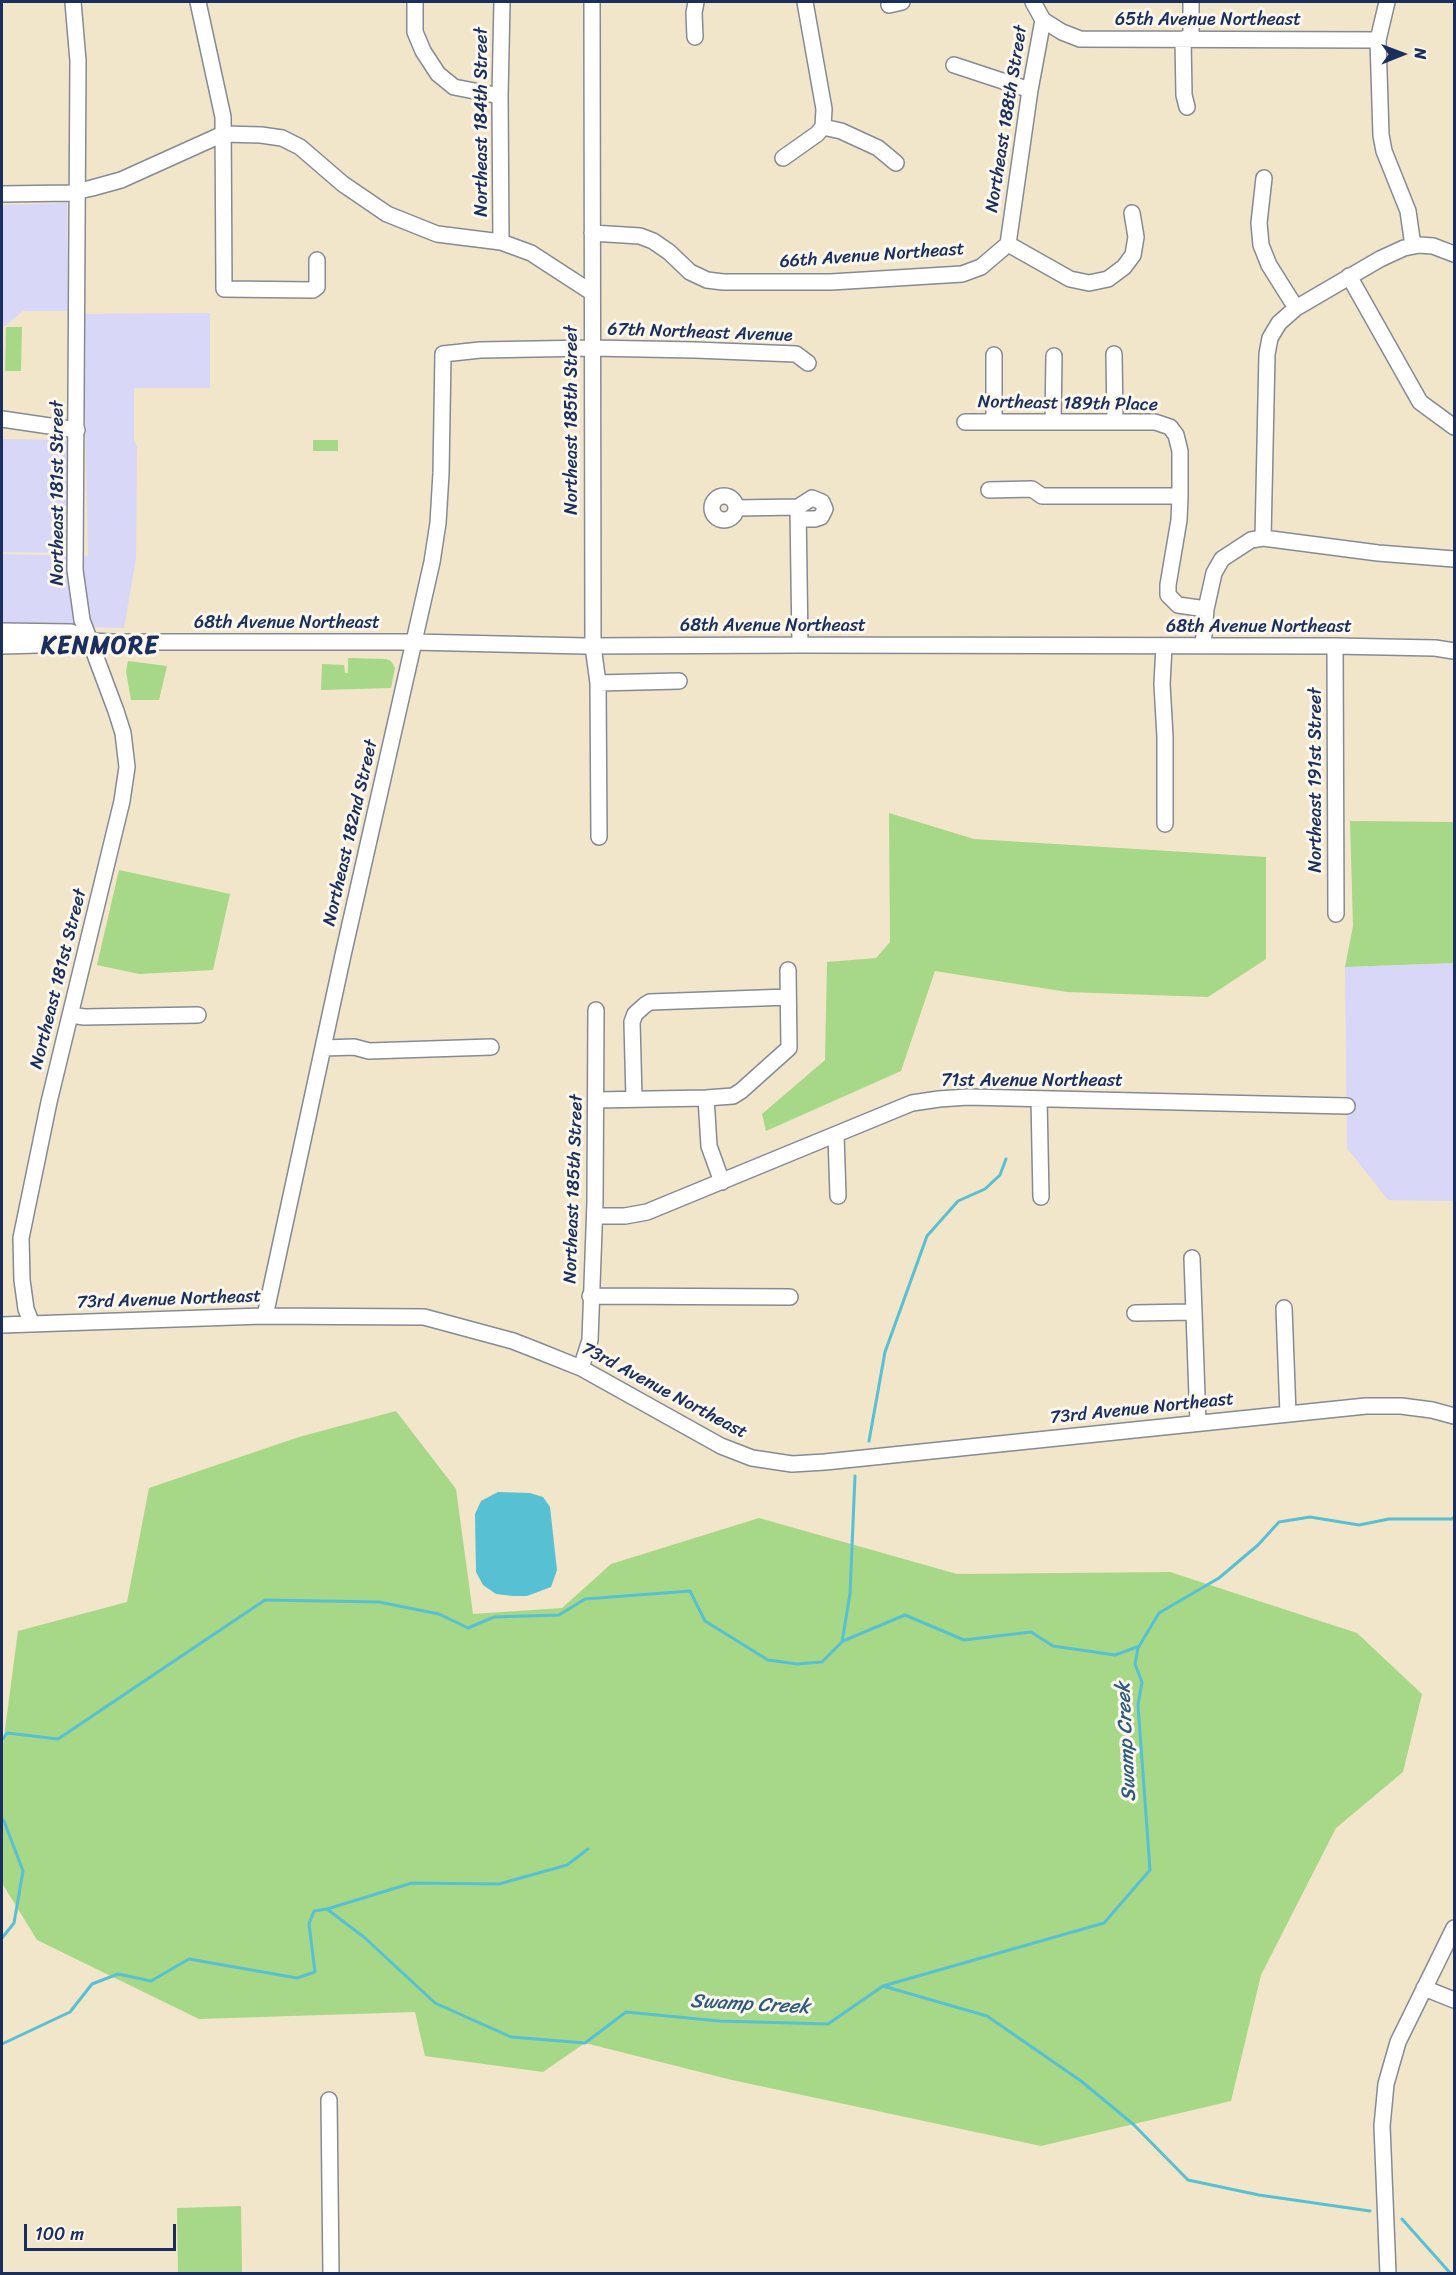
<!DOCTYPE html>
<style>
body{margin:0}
#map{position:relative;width:1456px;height:2275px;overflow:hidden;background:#f1e5ca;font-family:Sriracha,sans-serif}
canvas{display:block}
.frame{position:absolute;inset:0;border:3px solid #1b2f5e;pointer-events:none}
.north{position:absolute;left:1372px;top:24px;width:60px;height:60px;-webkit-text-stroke:4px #fbf7ec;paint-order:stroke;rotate:89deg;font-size:16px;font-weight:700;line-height:24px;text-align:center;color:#1b2f5e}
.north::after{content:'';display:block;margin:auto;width:21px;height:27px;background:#1b2f5e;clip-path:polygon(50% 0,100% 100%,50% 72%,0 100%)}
.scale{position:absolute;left:24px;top:2224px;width:152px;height:27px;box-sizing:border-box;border:3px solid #1b2f5e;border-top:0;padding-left:8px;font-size:18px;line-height:21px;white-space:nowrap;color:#1b2f5e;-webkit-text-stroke:4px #fbf7ec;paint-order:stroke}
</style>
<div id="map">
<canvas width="1456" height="2275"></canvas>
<div class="frame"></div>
<div class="north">N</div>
<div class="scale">100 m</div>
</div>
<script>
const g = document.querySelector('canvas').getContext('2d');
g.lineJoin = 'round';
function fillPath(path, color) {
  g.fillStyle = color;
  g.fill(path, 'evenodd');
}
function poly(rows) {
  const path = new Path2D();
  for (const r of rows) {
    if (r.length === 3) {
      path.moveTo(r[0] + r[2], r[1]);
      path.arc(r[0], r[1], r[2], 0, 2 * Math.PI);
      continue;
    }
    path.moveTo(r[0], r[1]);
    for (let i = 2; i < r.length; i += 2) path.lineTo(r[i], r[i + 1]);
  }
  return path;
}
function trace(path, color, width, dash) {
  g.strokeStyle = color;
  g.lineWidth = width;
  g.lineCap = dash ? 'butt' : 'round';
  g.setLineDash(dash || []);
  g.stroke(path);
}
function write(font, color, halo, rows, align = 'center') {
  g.font = font + ' Sriracha,sans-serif';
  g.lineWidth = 6;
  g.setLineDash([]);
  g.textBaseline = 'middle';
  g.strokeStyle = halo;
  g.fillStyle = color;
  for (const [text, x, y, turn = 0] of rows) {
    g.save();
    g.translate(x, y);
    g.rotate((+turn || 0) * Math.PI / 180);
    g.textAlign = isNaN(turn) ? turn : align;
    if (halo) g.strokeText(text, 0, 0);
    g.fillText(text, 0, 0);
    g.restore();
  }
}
const built = poly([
 [67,203,68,311,23,311,5,326,2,326,2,205],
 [210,313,210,388,134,388,134,440,137,447,136,558,124,628,2,625,2,554,88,556,83,314],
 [2,439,68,440,66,553,2,552],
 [1454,963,1454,1201,1388,1200,1347,1148,1345,967]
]);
const green = poly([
 [6,327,22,327,21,371,5,371],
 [313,440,338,440,338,451,313,451],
 [348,658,386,659,391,661,395,668,391,688,321,690,322,664,344,665,345,673,348,673],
 [128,661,167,666,159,700,131,700,126,671],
 [889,813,974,839,1266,857,1266,959,1208,997,1067,992,935,971,901,1071,766,1131,762,1114,825,1060,827,962,876,958,890,942],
 [1350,821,1454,822,1454,963,1345,967,1353,926],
 [119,870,230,894,213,970,139,974,97,965],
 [396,1411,456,1489,473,1614,562,1608,611,1564,759,1518,957,1574,1170,1572,1357,1633,1422,1694,1403,1772,1336,1828,1261,1975,1231,2101,1041,2146,732,2080,585,2043,543,2072,425,2056,415,2012,199,2019,37,1940,2,1883,2,1752,18,1631,127,1602,149,1488,299,1437],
 [241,2206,242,2273,178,2273,177,2208]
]);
const water = poly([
 [498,1492,530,1493,543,1497,550,1507,557,1570,551,1587,527,1596,513,1596,496,1594,483,1585,476,1572,475,1514,481,1501]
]);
const stream = poly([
 [869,1441,885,1352,927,1236,958,1201,985,1189,1000,1175,1006,1159],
 [843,1641,905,1615,964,1640,1031,1632,1053,1646,1115,1655,1137,1647],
 [2,1740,7,1733,58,1739,265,1600,379,1602,439,1614,468,1628,494,1617,559,1615,585,1599,690,1591,705,1621,768,1660,797,1664,822,1662,842,1642,850,1594,855,1476],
 [2,1819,4,1821,23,1871,14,1923,2,1938],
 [327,1909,412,1883,499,1884,567,1865,588,1849],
 [883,1986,987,2016,1081,2081,1133,2124,1188,2180,1259,2195,1370,2211],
 [2,2044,70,2012,92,1984,118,1974,151,1981,189,1959,297,1978,315,1972,309,1924,314,1911,327,1909,365,1938,435,2003,511,2037,585,2043,626,2012,719,2021,828,2024,883,1986,1104,1923,1150,1870,1138,1705,1142,1682,1135,1664,1138,1648,1159,1613,1219,1578,1258,1545,1279,1522,1310,1517,1359,1525,1389,1519,1452,1519,1454,1517],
 [1402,2219,1451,2274]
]);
const minor = poly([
 [198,2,223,117,224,289,313,290,317,287,317,260],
 [415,2,415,32,423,51,438,74,454,87,500,96],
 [592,2,593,646,598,683,599,837],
 [1191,2,1191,39],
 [1387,2,1378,40,1381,135,1384,151,1408,211,1413,246],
 [889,5,902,2],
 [1043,20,1062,32,1080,39,1378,40],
 [695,37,694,13,696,2],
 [1183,39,1184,95,1187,107],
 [954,65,1030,90],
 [823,127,841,131,878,148,896,163],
 [783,158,817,134,823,127,824,109,805,2],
 [1264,178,1259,223,1261,245,1269,265,1296,308],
 [2,194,70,193,92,188,121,180,223,134,261,135,282,138,300,147,343,184,387,214,437,234,501,242,531,253,591,292],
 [592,233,640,236,653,241,669,252,690,272,707,280,723,282,831,282,962,274,981,267,1008,244,1070,279,1089,283,1108,279,1124,267,1133,255,1136,237,1132,213],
 [501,242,500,96,502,2],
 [1008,244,1030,90,1043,20,1033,2],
 [1349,276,1420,402,1454,427],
 [1114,354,1115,422],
 [994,355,994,422],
 [2,419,77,430],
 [965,422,1155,422,1170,427,1176,435,1180,451,1180,496,1179,520,1168,585,1168,595,1178,605,1206,609],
 [1053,422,1054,356],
 [989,490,1032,489,1042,496,1180,496],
 [724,508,12],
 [798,507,800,645],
 [736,508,798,507,812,498,822,502,825,509,821,517,815,519,798,519],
 [1263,538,1267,354,1270,338,1279,323,1296,308,1380,259,1404,248,1419,245,1433,246,1454,254],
 [2,631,71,632,91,641],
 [2,646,73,644,91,641,111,642,413,642,585,646,800,645,1335,646,1435,648,1454,651],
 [1164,646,1162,684,1165,737,1165,824],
 [1203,646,1206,609,1214,573,1222,559,1251,540,1263,538,1378,553,1454,559],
 [1335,646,1336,914],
 [598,683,679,681],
 [71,1015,84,1017,198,1015],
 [324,1048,354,1047,369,1051,491,1047],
 [706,1098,709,1146,722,1182],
 [634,1099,632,1022,635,1014,645,1005,650,1002,788,997],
 [1039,1099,1041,1197],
 [596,1100,706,1098,733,1096,741,1091,789,1048,788,970],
 [836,1135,838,1196],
 [595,1216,625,1216,647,1212,912,1103,939,1099,968,1097,1347,1106],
 [1192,1258,1198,1423],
 [590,1296,790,1297],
 [1284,1308,1288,1414],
 [1135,1313,1193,1312],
 [265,1316,343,955,432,562,438,523,441,473,443,354,480,350,591,348,695,350,796,354,808,363],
 [32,1324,26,1309,22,1280,21,1238,49,1102,122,801,127,767,123,733,116,711,82,620,75,570,78,61,73,2],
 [2,1325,262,1316,424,1317,513,1341,541,1352,581,1368,721,1446,752,1458,792,1464,825,1462,1366,1406,1401,1406,1432,1410,1454,1416],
 [581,1368,590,1340,595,1202,596,1010],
 [1424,1988,1454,2000],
 [329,2100,331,2274],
 [1388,2274,1382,2126,1386,2084,1398,2042,1454,1928]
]);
const streetNames = [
 ["65th Avenue Northeast",1208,20],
 ["Northeast 188th Street",1007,119,-81],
 ["Northeast 184th Street",482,122,-90],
 ["66th Avenue Northeast",872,256,-4],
 ["67th Northeast Avenue",700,333,2],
 ["Northeast 189th Place",1068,404,1],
 ["Northeast 185th Street",572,420,-90],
 ["Northeast 181st Street",58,493,-90],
 ["68th Avenue Northeast",287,623],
 ["68th Avenue Northeast",773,626],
 ["68th Avenue Northeast",1259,627],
 ["Northeast 191st Street",1316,780,-90],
 ["Northeast 182nd Street",351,833,-77],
 ["Northeast 181st Street",59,979,-76],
 ["71st Avenue Northeast",1032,1081],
 ["Northeast 185th Street",574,1189,-88],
 ["73rd Avenue Northeast",169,1300,-2],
 ["73rd Avenue Northeast",664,1391,28],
 ["73rd Avenue Northeast",1142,1409,-6]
];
const waterNames = [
 ["Swamp Creek",1127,1742,-93],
 ["Swamp Creek",750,2005,3]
];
const districtNames = [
 ["KENMORE",100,647]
];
fillPath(built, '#d9d7f7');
fillPath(green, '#a7d887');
fillPath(water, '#57c0d2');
trace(stream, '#57c0d2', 3);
trace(minor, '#868a94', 18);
trace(minor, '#fff', 15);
write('18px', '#1b2f5e', '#fbf7ec', streetNames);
write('italic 20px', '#2d5a81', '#fbf7ec', waterNames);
g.letterSpacing = '1.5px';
write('bold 24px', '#1b2f5e', '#fbf7ec', districtNames);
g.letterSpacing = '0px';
</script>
